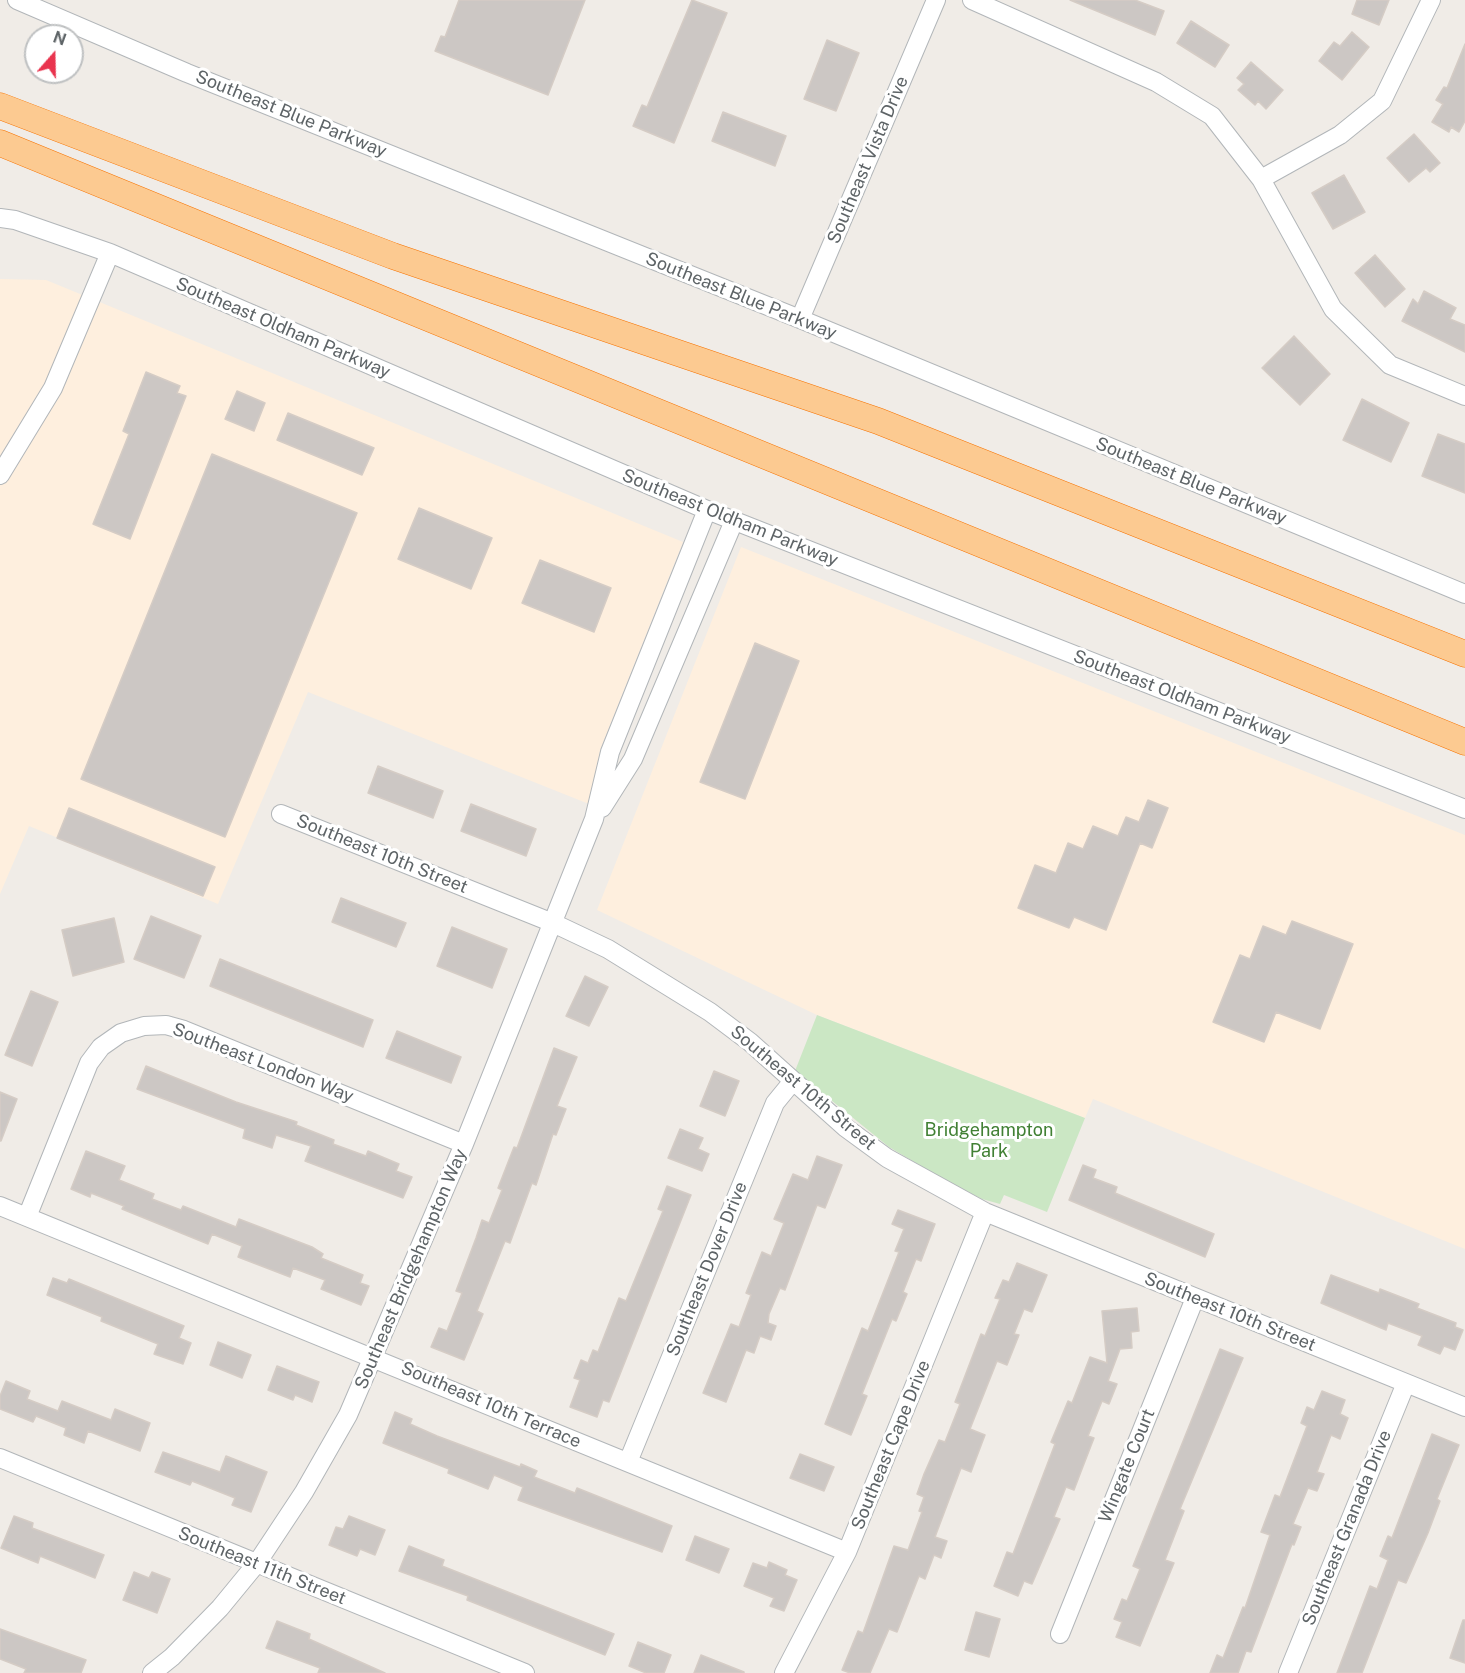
<!DOCTYPE html>
<style>
body{margin:0}
#map{position:relative;width:1465px;height:1673px;overflow:hidden;background:#f0ece7;font-family:"Public Sans",sans-serif}
canvas{display:block}
.north{position:absolute;left:24px;top:24px;width:60px;height:60px;box-sizing:border-box;background:#fff;border:2px solid #bfc1c2;border-radius:50%;rotate:20deg;font-size:16px;font-weight:700;line-height:24px;text-align:center;color:#5e6467}
.north::after{content:'';display:block;margin:auto;width:21px;height:27px;background:#e9344e;clip-path:polygon(50% 0,100% 100%,50% 72%,0 100%)}
</style>
<div id="map">
<canvas width="1465" height="1673"></canvas>
<div class="north">N</div>
</div>
<script>
const g = document.querySelector('canvas').getContext('2d');
g.lineJoin = 'round';
function fillPath(path, color) {
  g.fillStyle = color;
  g.fill(path, 'evenodd');
}
function poly(rows) {
  const path = new Path2D();
  for (const r of rows) {
    path.moveTo(r[0], r[1]);
    for (let i = 2; i < r.length; i += 2) path.lineTo(r[i], r[i + 1]);
  }
  return path;
}
function trace(path, color, width, dash) {
  g.strokeStyle = color;
  g.lineWidth = width;
  g.lineCap = dash ? 'butt' : 'round';
  g.setLineDash(dash || []);
  g.stroke(path);
}
function write(font, color, halo, rows, align = 'center') {
  g.font = font + ' "Public Sans",sans-serif';
  g.lineWidth = 6;
  g.setLineDash([]);
  g.textBaseline = 'middle';
  g.strokeStyle = halo;
  g.fillStyle = color;
  for (const [text, x, y, turn = 0] of rows) {
    g.save();
    g.translate(x, y);
    g.rotate((+turn || 0) * Math.PI / 180);
    g.textAlign = isNaN(turn) ? turn : align;
    if (halo) g.strokeText(text, 0, 0);
    g.fillText(text, 0, 0);
    g.restore();
  }
}
const commercial = poly([
 [0,279,46,280,683,542,600,750,589,804,308,692,218,904,29,826,0,894],
 [741,547,1465,835,1465,1249,1093,1099,1085,1118,817,1015,597,910]
]);
const green = poly([
 [817,1015,1085,1118,1047,1212,1004,1195,1000,1204,982,1199,941,1178,889,1147,795,1071]
]);
const building = poly([
 [459,0,585,0,548,95,435,51,441,36,445,37,459,0],
 [692,0,727,13,674,143,633,126,642,105,647,107,692,0],
 [1070,0,1135,0,1164,11,1155,35,1070,0],
 [1357,0,1389,0,1379,25,1352,14,1357,0],
 [1191,21,1229,45,1215,67,1177,43,1191,21],
 [1352,32,1369,47,1342,80,1319,61,1334,42,1340,46,1352,32],
 [827,40,859,53,836,111,804,99,827,40],
 [1465,44,1465,121,1459,132,1451,127,1449,132,1432,122,1443,104,1436,100,1444,87,1447,88,1465,44],
 [1251,62,1283,90,1266,109,1258,101,1255,105,1238,90,1244,84,1237,78,1251,62],
 [723,112,786,136,775,166,712,141,723,112],
 [1414,134,1440,163,1430,172,1426,168,1409,182,1387,158,1414,134],
 [1344,175,1365,212,1333,229,1312,193,1344,175],
 [1375,255,1405,289,1385,307,1355,273,1375,255],
 [1424,291,1456,308,1450,319,1465,325,1465,352,1402,321,1413,299,1418,304,1424,291],
 [1294,336,1330,374,1300,405,1262,368,1294,336],
 [146,372,180,386,177,393,186,396,130,539,93,524,129,434,123,431,146,372],
 [237,391,265,403,254,431,225,419,237,391],
 [1362,399,1409,423,1391,462,1343,440,1362,399],
 [288,413,374,448,362,475,277,440,288,413],
 [1438,434,1465,444,1465,493,1422,476,1438,434],
 [212,454,357,513,225,837,81,779,212,454],
 [419,508,492,538,471,589,398,559,419,508],
 [540,560,611,588,594,632,522,603,540,560],
 [755,643,799,661,745,799,700,782,755,643],
 [378,766,443,791,433,818,368,793,378,766],
 [1148,800,1168,808,1152,848,1140,843,1106,930,1074,917,1069,928,1018,908,1035,865,1056,873,1068,843,1083,849,1093,826,1118,836,1126,817,1139,822,1148,800],
 [471,804,536,829,526,856,461,831,471,804],
 [69,808,215,867,203,896,57,838,69,808],
 [341,898,406,923,396,947,332,922,341,898],
 [151,916,201,936,184,978,134,959,151,916],
 [114,918,124,962,73,976,62,930,114,918],
 [1292,921,1353,944,1320,1029,1276,1012,1264,1042,1213,1022,1240,955,1250,959,1263,926,1286,935,1292,921],
 [452,927,507,949,492,988,437,966,452,927],
 [220,959,373,1020,363,1047,210,986,220,959],
 [585,976,608,987,589,1026,566,1016,585,976],
 [31,991,58,1002,32,1066,5,1055,31,991],
 [397,1031,461,1057,451,1083,386,1058,397,1031],
 [554,1048,577,1057,557,1106,566,1109,556,1135,553,1134,536,1185,532,1183,510,1243,505,1241,477,1311,483,1314,464,1360,431,1347,439,1328,447,1331,462,1293,456,1291,476,1238,482,1220,489,1223,502,1190,498,1188,514,1147,517,1148,554,1048],
 [146,1066,236,1102,297,1122,296,1125,334,1140,333,1144,366,1156,368,1151,399,1164,396,1171,412,1177,403,1198,305,1161,311,1146,276,1135,272,1148,243,1138,245,1129,137,1089,146,1066],
 [714,1071,739,1081,725,1116,700,1106,714,1071],
 [0,1092,17,1099,1,1141,0,1141,0,1092],
 [680,1129,703,1138,698,1149,709,1154,702,1171,668,1158,680,1129],
 [86,1151,125,1166,119,1180,154,1194,152,1199,181,1210,183,1206,236,1227,239,1219,312,1247,323,1254,321,1258,363,1275,360,1283,369,1286,361,1305,321,1289,325,1280,293,1268,290,1277,238,1257,242,1246,212,1234,208,1244,122,1209,124,1206,91,1193,90,1197,71,1189,86,1151],
 [817,1156,842,1165,825,1208,817,1205,785,1290,780,1288,769,1314,768,1323,776,1326,771,1340,760,1336,754,1353,746,1350,726,1402,703,1393,731,1324,739,1327,751,1295,746,1293,762,1252,771,1256,784,1223,774,1219,793,1174,808,1180,817,1156],
 [1083,1165,1096,1170,1093,1178,1117,1187,1115,1193,1214,1234,1205,1257,1069,1200,1083,1165],
 [667,1186,691,1195,609,1402,603,1400,597,1417,570,1407,580,1380,574,1378,581,1360,588,1363,593,1350,598,1352,619,1298,626,1301,663,1211,658,1209,667,1186],
 [898,1210,935,1224,921,1261,916,1259,903,1292,907,1294,896,1321,892,1319,862,1394,867,1396,851,1435,825,1424,862,1328,868,1331,899,1252,895,1251,904,1229,892,1224,898,1210],
 [1017,1263,1047,1275,1032,1312,1024,1309,1014,1334,1019,1335,1007,1365,997,1361,970,1429,985,1435,971,1472,961,1468,935,1537,947,1541,941,1558,934,1555,925,1579,919,1576,897,1632,889,1629,870,1673,850,1673,842,1670,858,1631,863,1633,894,1546,908,1550,922,1512,919,1511,924,1497,917,1494,924,1474,939,1440,945,1442,960,1404,955,1402,981,1334,985,1336,1000,1299,995,1298,1003,1280,1009,1282,1017,1263],
 [1331,1275,1379,1293,1380,1289,1419,1304,1417,1308,1456,1323,1455,1327,1463,1330,1455,1350,1444,1346,1440,1354,1418,1345,1422,1336,1388,1323,1386,1330,1321,1303,1331,1275],
 [53,1278,67,1283,69,1279,184,1326,179,1338,191,1343,183,1364,154,1354,158,1344,101,1321,102,1317,47,1295,53,1278],
 [1137,1308,1139,1331,1131,1332,1132,1348,1120,1349,1108,1381,1117,1384,1109,1404,1102,1401,1088,1436,1094,1438,1082,1469,1074,1490,1066,1487,1054,1517,1060,1519,1032,1584,1024,1581,1018,1596,994,1586,1007,1552,1013,1554,1055,1444,1051,1442,1068,1401,1072,1403,1090,1357,1107,1363,1102,1311,1137,1308],
 [218,1342,251,1355,242,1378,210,1365,218,1342],
 [1220,1349,1243,1358,1180,1509,1184,1511,1165,1560,1174,1563,1140,1646,1116,1637,1122,1622,1114,1619,1122,1599,1127,1601,1140,1569,1133,1566,1220,1349],
 [277,1366,319,1382,312,1402,295,1395,293,1400,268,1390,277,1366],
 [6,1381,30,1391,27,1399,58,1411,62,1401,111,1420,115,1409,150,1423,140,1451,88,1431,84,1443,64,1435,66,1428,36,1416,33,1422,0,1409,0,1396,6,1381],
 [1322,1391,1345,1400,1340,1414,1348,1418,1340,1439,1331,1435,1317,1472,1324,1474,1317,1491,1308,1488,1293,1524,1301,1527,1294,1545,1292,1544,1251,1652,1246,1651,1238,1673,1210,1673,1217,1655,1223,1658,1243,1607,1245,1608,1270,1535,1261,1532,1275,1495,1280,1497,1307,1426,1301,1423,1307,1407,1314,1410,1322,1391],
 [395,1412,412,1419,410,1424,437,1436,520,1467,521,1464,537,1471,534,1477,575,1493,577,1488,672,1526,662,1552,518,1500,523,1487,494,1475,488,1489,448,1473,449,1469,383,1443,395,1412],
 [1432,1434,1459,1445,1437,1499,1440,1501,1428,1533,1406,1583,1398,1580,1362,1673,1337,1673,1370,1586,1377,1589,1388,1560,1380,1556,1388,1536,1392,1538,1432,1434],
 [163,1452,220,1472,226,1456,267,1472,251,1512,232,1505,235,1498,192,1481,190,1485,155,1472,163,1452],
 [800,1454,834,1467,824,1491,790,1478,800,1454],
 [14,1516,33,1523,32,1528,104,1555,95,1578,40,1556,38,1563,1,1548,14,1516],
 [349,1516,385,1530,375,1555,360,1549,357,1556,329,1545,336,1527,343,1529,349,1516],
 [695,1536,729,1549,719,1573,686,1560,695,1536],
 [409,1546,444,1560,442,1566,614,1634,605,1655,467,1600,468,1596,399,1571,409,1546],
 [769,1562,787,1570,785,1575,797,1580,784,1611,770,1606,774,1598,744,1586,753,1563,767,1568,769,1562],
 [134,1572,149,1578,152,1572,170,1579,157,1613,123,1600,134,1572],
 [976,1612,1000,1619,989,1657,965,1650,976,1612],
 [1463,1620,1465,1620,1465,1663,1450,1658,1463,1620],
 [277,1621,310,1634,309,1639,385,1673,318,1673,320,1668,266,1648,277,1621],
 [0,1629,86,1660,81,1673,24,1673,26,1669,0,1659,0,1629],
 [638,1642,671,1655,664,1673,646,1673,629,1666,638,1642],
 [701,1655,744,1672,744,1673,694,1673,701,1655]
]);
const minor = poly([
 [17,0,187,73,800,319,1465,594],
 [972,0,1156,82,1212,116,1261,179,1333,309,1390,365,1465,396],
 [1261,179,1340,135,1382,101,1431,0],
 [0,218,15,220,110,253,707,510,1465,809],
 [800,319,936,0],
 [0,475,53,388,110,253],
 [602,808,633,759,734,521],
 [281,814,553,923,608,949,710,1012,750,1042,846,1128,887,1158,985,1212,1465,1407],
 [0,1206,847,1552],
 [27,1217,89,1063,101,1047,121,1033,144,1026,166,1025,184,1030,464,1144],
 [0,1458,525,1673],
 [628,1462,775,1103,793,1081],
 [1060,1634,1195,1298],
 [152,1673,172,1657,220,1608,257,1563,304,1492,348,1415,464,1144,594,819,610,752,707,510],
 [784,1673,847,1552,985,1212],
 [1288,1673,1406,1383]
]);
const highway = poly([
 [0,106,393,256,878,421,1465,654],
 [0,143,1465,742]
]);
const streetNames = [
 ["Southeast Blue Parkway",291,114,22],
 ["Southeast Vista Drive",868,160,-67],
 ["Southeast Blue Parkway",741,296,22],
 ["Southeast Oldham Parkway",283,328,23],
 ["Southeast Blue Parkway",1191,481,22],
 ["Southeast Oldham Parkway",730,518,22],
 ["Southeast Oldham Parkway",1182,697,21],
 ["Southeast 10th Street",382,854,22],
 ["Southeast London Way",263,1063,21],
 ["Southeast 10th Street",803,1088,40],
 ["Southeast Bridgehampton Way",411,1269,-67],
 ["Southeast Dover Drive",707,1269,-68],
 ["Southeast 10th Street",1230,1312,22],
 ["Southeast 10th Terrace",491,1405,23],
 ["Southeast Cape Drive",891,1445,-68],
 ["Wingate Court",1127,1466,-68],
 ["Southeast Granada Drive",1347,1528,-68],
 ["Southeast 11th Street",262,1566,22]
];
const parkNames = [
 ["Bridgehampton",989,1130],
 ["Park",989,1151]
];
fillPath(commercial, '#feefde');
fillPath(green, '#cbe7c4');
fillPath(building, '#ccc7c4');
trace(building, '#d5ccc5', 1.5);
trace(minor, '#b2b6b9', 20);
trace(highway, '#f67301', 27);
trace(minor, '#fff', 18);
trace(highway, '#fcca91', 26);
write('18px', '#5e6467', '#fff', streetNames);
write('18px', '#418034', '#fff', parkNames);
</script>
